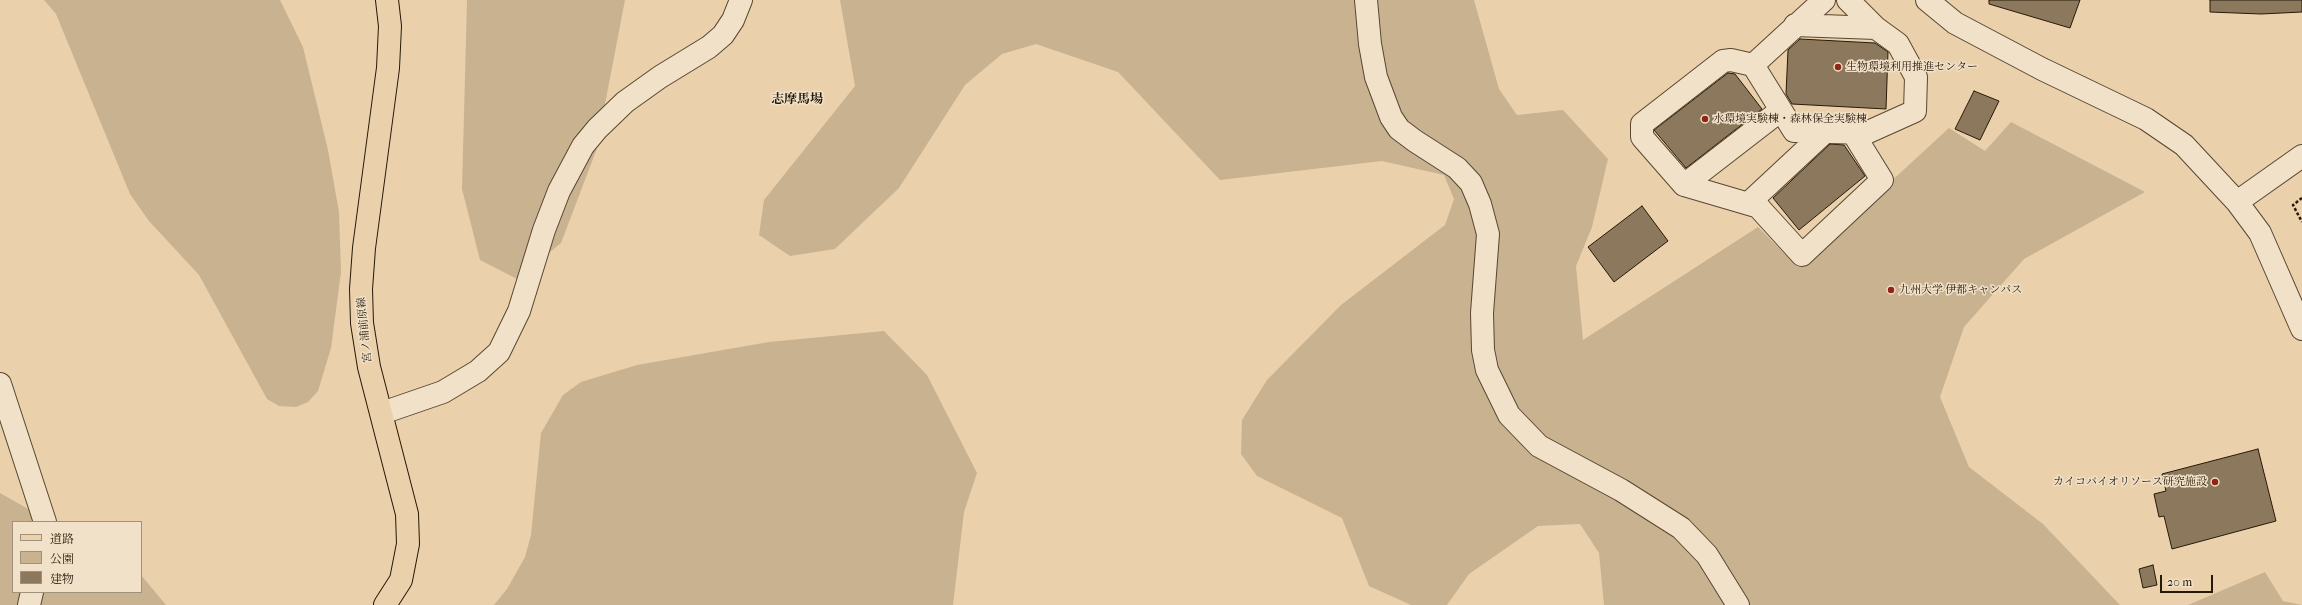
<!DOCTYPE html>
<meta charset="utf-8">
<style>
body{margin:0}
#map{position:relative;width:2302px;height:605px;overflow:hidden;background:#ead1ac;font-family:"IM FELL French Canon","Noto Serif JP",serif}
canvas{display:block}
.legend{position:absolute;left:12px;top:521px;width:130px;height:72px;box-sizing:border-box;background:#f1e1c9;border:1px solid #a0917c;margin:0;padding:5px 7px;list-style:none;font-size:12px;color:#271908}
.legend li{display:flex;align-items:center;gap:8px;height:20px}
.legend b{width:20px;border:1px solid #a0917c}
.scale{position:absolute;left:2160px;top:575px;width:53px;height:18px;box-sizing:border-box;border:2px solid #271908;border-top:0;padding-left:5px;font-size:12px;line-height:14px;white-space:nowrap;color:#271908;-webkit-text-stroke:3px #f1e1c9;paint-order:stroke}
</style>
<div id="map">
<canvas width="2302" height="605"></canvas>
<ul class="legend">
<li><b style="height:5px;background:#ead1ac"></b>道路</li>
<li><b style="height:11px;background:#c9b290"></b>公園</li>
<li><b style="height:11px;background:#8c795d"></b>建物</li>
</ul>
<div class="scale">20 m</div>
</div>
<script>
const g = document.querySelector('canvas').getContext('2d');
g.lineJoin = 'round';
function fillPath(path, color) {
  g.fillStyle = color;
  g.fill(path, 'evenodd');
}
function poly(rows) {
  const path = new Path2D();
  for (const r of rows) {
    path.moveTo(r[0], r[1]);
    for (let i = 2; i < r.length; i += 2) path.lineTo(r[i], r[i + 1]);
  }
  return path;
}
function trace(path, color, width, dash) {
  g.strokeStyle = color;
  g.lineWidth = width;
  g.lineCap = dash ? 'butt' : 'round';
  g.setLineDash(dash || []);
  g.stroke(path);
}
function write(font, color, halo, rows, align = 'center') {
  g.font = font + ' "IM FELL French Canon","Noto Serif JP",serif';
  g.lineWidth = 3;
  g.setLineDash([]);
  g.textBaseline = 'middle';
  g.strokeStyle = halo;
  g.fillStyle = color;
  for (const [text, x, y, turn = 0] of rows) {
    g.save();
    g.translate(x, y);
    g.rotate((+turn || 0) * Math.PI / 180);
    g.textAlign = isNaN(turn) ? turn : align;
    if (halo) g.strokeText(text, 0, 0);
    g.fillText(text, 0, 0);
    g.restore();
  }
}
const green = poly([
 [44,0,280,0,303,47,328,150,339,212,341,272,331,348,318,391,308,402,296,407,279,406,267,399,199,275,149,221,130,194,56,14],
 [467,0,625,0,596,151,561,243,517,279,480,260,462,189],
 [840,0,1474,0,1499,89,1517,115,1563,110,1608,159,1592,227,1576,266,1583,340,1758,227,1798,267,1949,128,1985,151,2011,122,2145,192,2024,259,1964,327,1940,397,1969,467,2043,524,2120,605,1604,605,1599,553,1580,524,1538,526,1469,574,1447,605,1411,605,1369,586,1342,518,1257,476,1241,454,1242,420,1267,380,1341,305,1445,225,1454,199,1444,175,1382,161,1220,180,1118,72,1036,44,1002,54,965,85,899,188,835,249,790,256,759,235,764,200,855,86],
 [884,331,927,375,977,473,964,512,953,605,494,605,507,589,525,557,531,535,541,433,563,395,581,382,637,365,769,342],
 [0,493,51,522,13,522,13,592,141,592,141,575,166,605,0,605],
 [2265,572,2283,601,2302,605,2188,605]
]);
const building = poly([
 [1989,0,2080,0,2070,28,1989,4,1989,0],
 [2210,0,2302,0,2302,12,2261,14,2210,12,2210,0],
 [1800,39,1875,43,1888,52,1886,109,1792,104,1786,94,1788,50,1800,39],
 [1728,73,1735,74,1762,109,1686,168,1654,130,1728,73],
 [1974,91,1999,101,1980,140,1955,129,1974,91],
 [1830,144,1844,145,1865,176,1799,230,1773,198,1830,144],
 [1642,206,1668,241,1614,282,1588,247,1642,206],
 [2258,449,2276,521,2172,549,2164,516,2159,517,2154,494,2166,491,2162,474,2258,449],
 [2153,565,2157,585,2143,588,2139,569,2153,565]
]);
const path = poly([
 [2302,198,2293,205,2302,222]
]);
const minor = poly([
 [1366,0,1370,44,1376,77,1391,117,1399,129,1415,141,1457,168,1471,183,1480,204,1488,234,1482,313,1483,350,1487,370,1509,415,1539,446,1621,490,1681,528,1707,555,1738,605],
 [1824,0,1753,65,1794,131,1866,133,1915,111,1916,77,1898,44,1876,28,1848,0],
 [1927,0,1955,23,2042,69,2146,119,2184,145,2237,202,2260,233,2302,329],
 [1795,25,1876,28],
 [1753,65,1731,60,1723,61,1642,124,1642,137,1684,185,1759,207],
 [1825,132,1752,200,1802,255,1882,180,1853,133],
 [1684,185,1781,110],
 [2237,202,2302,156],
 [0,384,45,522],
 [382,413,443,392,478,371,499,352,519,311,544,230,559,191,583,146,597,129,625,102,660,77,709,47,723,35,733,20,741,0],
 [29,605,32,592]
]);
const major = poly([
 [385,605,401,580,408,544,407,514,369,367,362,323,361,289,364,248,388,68,390,26,387,0]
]);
const markers = [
 [1838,67,4,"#8f2418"],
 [1705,119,4,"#8f2418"],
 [1891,290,4,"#8f2418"],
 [2215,482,4,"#8f2418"]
];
const poiNames = [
 ["生物環境利用推進センター",1846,67],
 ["水環境実験棟・森林保全実験棟",1713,119],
 ["九州大学 伊都キャンパス",1899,290],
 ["カイコバイオリソース研究施設",2207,482,"right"]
];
const streetNames = [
 ["宮ノ浦前原線",365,330,-96]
];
const quarterNames = [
 ["志摩馬場",797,100]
];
fillPath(green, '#c9b290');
fillPath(building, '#8c795d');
trace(building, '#271908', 1);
trace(minor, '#584731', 24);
trace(major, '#271908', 24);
trace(path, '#271908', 2.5, [3, 2]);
trace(minor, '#f1e1c9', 22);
trace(major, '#ead1ac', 22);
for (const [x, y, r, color] of markers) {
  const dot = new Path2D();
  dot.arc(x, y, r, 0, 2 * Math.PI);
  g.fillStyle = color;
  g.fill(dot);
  trace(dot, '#f1e1c9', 1.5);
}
write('11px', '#271908', '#f1e1c9', poiNames, 'left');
write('11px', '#271908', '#f1e1c9', streetNames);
write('bold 13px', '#271908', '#f1e1c9', quarterNames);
</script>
